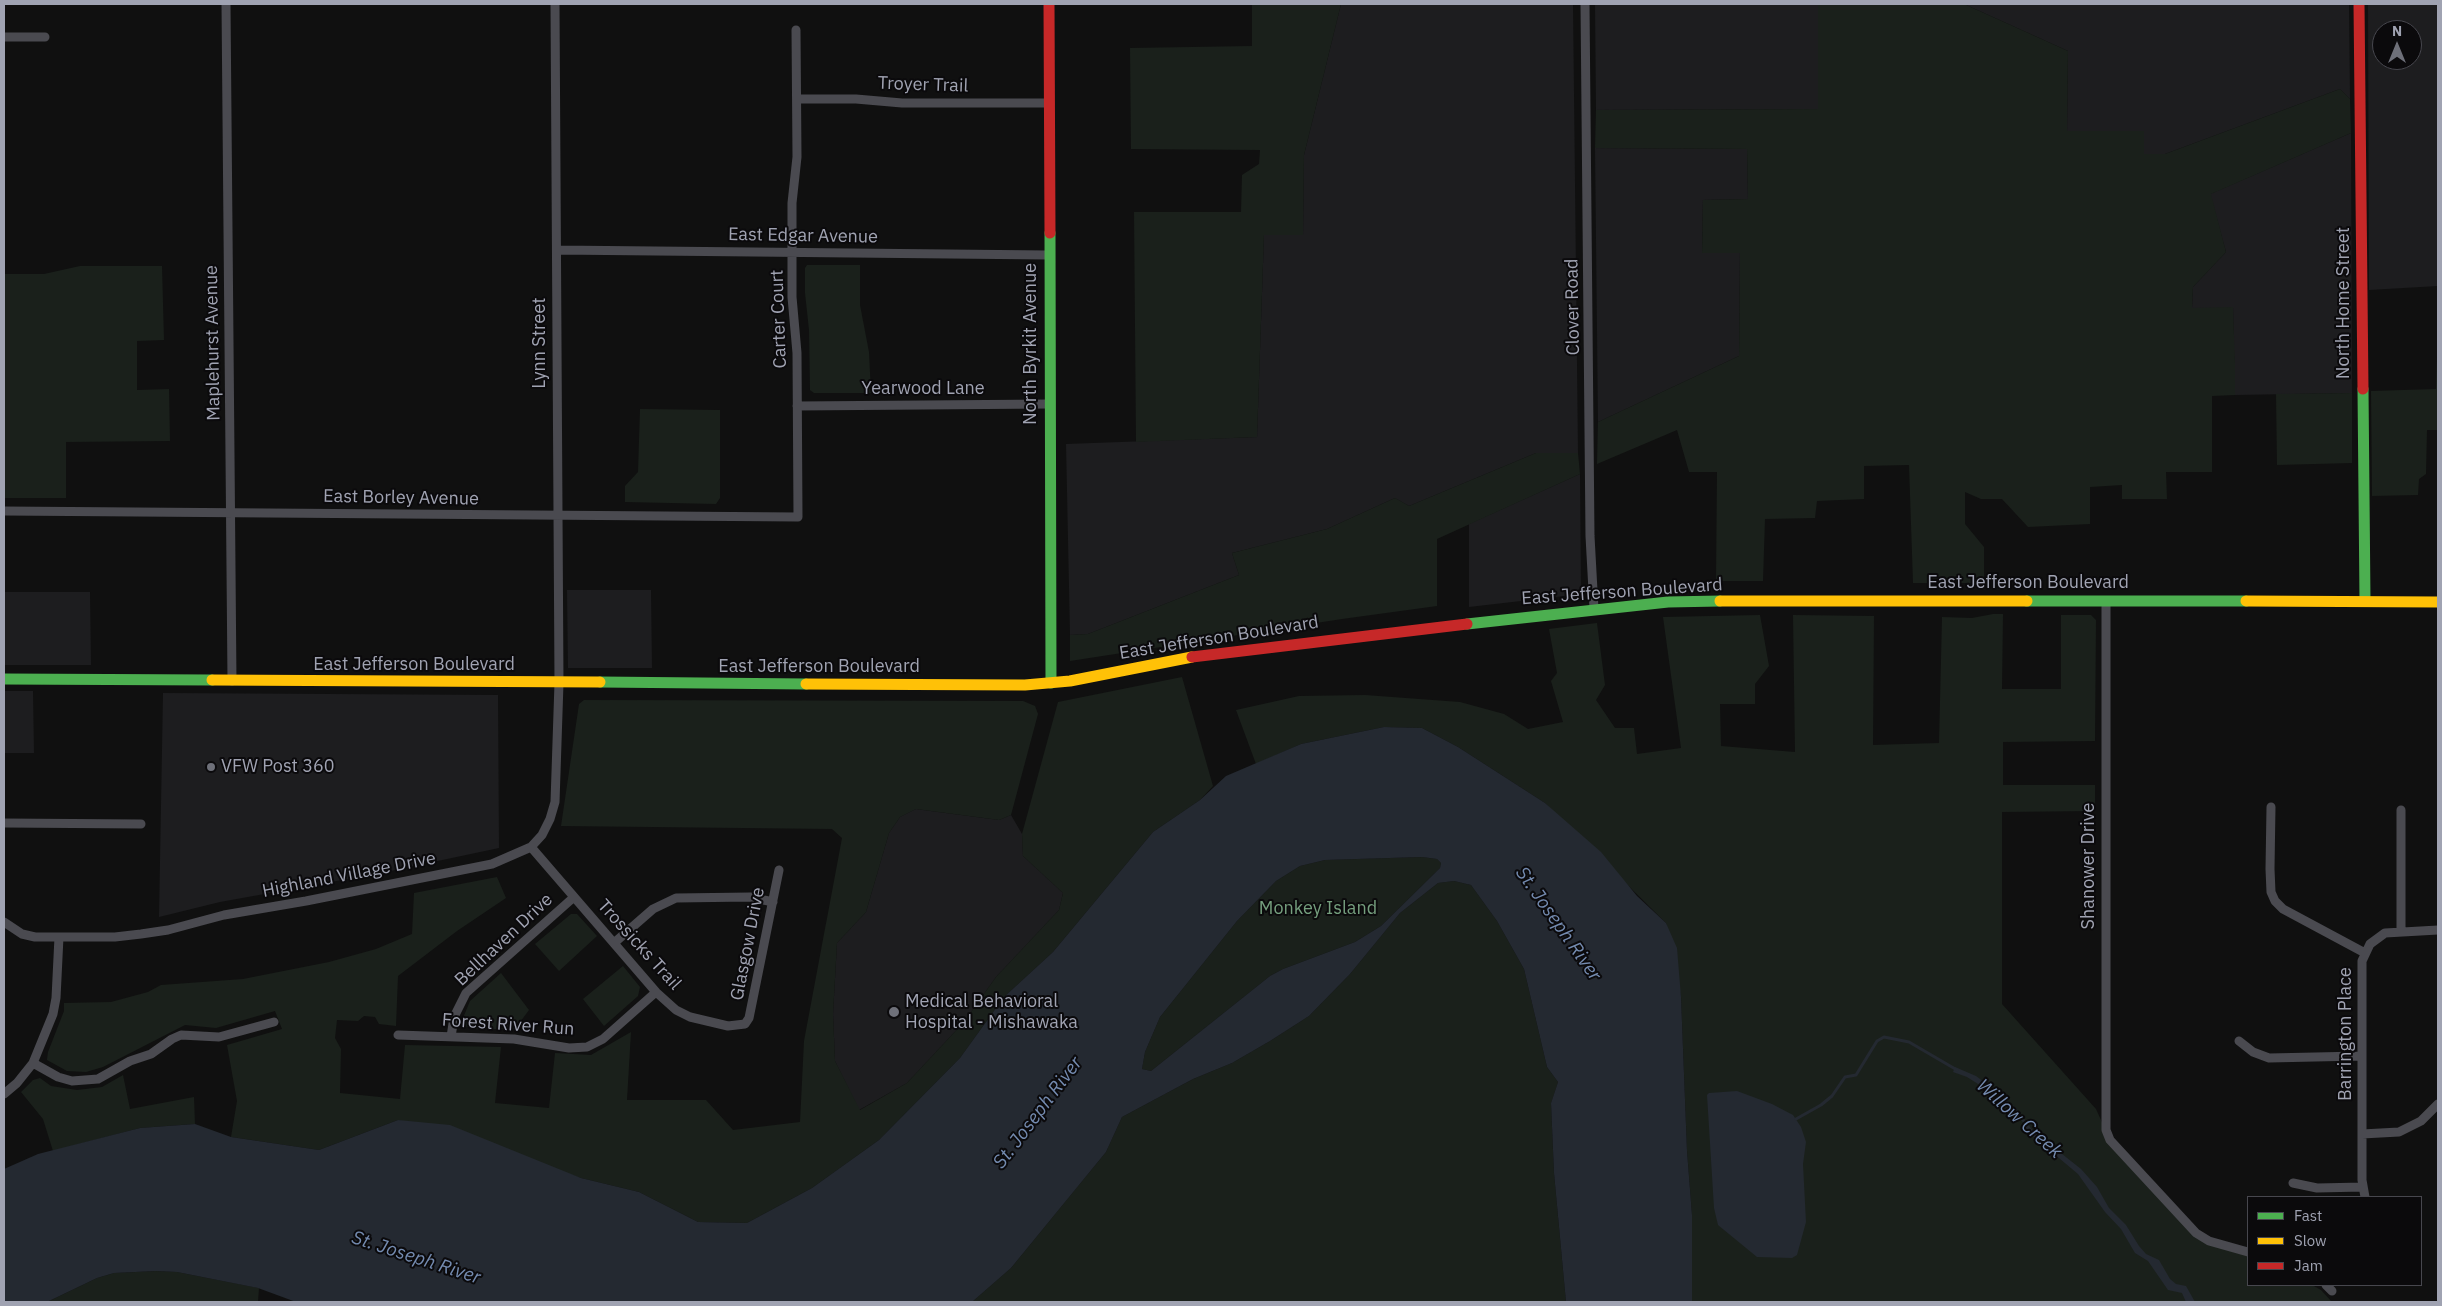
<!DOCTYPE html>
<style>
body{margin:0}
#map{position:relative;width:2442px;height:1306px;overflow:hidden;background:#101010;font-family:"IBM Plex Sans",sans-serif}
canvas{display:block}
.frame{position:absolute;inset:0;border:5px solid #a0a3b2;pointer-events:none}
.legend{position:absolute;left:2247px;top:1196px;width:175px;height:90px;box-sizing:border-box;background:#0b0a0c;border:1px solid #47474e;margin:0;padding:6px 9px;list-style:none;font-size:15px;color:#a0a3b2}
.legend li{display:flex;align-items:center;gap:10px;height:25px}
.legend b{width:25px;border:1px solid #47474e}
.north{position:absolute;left:2372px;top:20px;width:50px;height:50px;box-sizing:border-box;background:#0b0a0c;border:1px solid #47474e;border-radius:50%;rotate:0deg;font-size:14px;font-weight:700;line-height:20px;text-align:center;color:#a0a3b2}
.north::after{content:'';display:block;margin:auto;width:18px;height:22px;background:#6e7079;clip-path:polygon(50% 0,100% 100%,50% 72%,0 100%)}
</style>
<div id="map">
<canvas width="2442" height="1306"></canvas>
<div class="frame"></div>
<ul class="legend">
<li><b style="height:6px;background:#4caf50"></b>Fast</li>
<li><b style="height:6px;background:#ffc107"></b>Slow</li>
<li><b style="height:6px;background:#c62828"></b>Jam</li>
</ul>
<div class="north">N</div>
</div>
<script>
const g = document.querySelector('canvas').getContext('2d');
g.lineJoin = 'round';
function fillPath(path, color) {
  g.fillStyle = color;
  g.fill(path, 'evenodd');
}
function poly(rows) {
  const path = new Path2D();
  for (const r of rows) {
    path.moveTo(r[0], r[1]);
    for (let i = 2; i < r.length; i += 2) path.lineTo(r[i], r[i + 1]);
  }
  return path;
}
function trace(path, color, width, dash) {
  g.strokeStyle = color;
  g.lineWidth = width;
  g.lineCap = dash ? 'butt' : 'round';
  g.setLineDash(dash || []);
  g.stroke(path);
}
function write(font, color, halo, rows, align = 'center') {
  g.font = font + ' "IBM Plex Sans",sans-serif';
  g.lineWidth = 4;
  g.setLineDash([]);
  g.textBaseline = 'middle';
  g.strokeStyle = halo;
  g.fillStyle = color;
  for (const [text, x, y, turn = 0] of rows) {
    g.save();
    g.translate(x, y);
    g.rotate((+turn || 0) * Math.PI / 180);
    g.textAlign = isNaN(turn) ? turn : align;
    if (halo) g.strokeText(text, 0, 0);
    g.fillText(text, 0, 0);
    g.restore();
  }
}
const built = poly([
 [1341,4,1573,4,1578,453,1536,453,1409,506,1395,498,1327,529,1232,553,1239,575,1088,634,1070,635,1066,444,1257,437,1264,235,1303,234,1304,155],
 [1595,4,1818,4,1819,109,1596,110],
 [1964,4,2349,4,2350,99,2340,89,2165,154,2143,154,2144,131,2067,132,2068,51],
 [2368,4,2438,4,2438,286,2369,290],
 [2382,30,2412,30,2412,60,2382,60],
 [2351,133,2352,393,2235,395,2233,308,2192,308,2193,287,2226,252,2210,194],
 [1595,148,1747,149,1748,199,1703,200,1702,252,1740,252,1739,356,1598,422],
 [1580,474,1581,590,1573,595,1469,607,1469,524],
 [567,590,651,590,652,668,568,668],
 [4,592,90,592,91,665,4,665],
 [4,691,33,691,34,753,4,753],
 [163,693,498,695,499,848,381,873,220,902,159,917],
 [916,809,999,820,1011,815,1022,834,1023,856,1063,893,1059,910,996,977,964,1022,907,1083,859,1110,835,1061,833,1014,837,943,866,912,889,833,900,817]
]);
const green = poly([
 [1252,4,1341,4,1304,155,1303,235,1264,235,1257,437,1136,442,1134,212,1241,212,1242,175,1259,164,1260,150,1131,149,1130,48,1252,46],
 [1818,4,1964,4,2068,51,2067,131,2144,131,2144,154,2165,154,2340,89,2350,99,2351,133,2211,194,2226,252,2193,287,2192,308,2233,307,2235,363,2235,395,2212,396,2212,472,2166,472,2167,499,2122,499,2122,485,2090,487,2090,524,2028,527,2002,499,1981,499,1965,492,1965,524,1984,547,1984,583,1913,583,1909,465,1864,466,1864,499,1817,501,1815,518,1765,519,1763,581,1716,581,1717,472,1689,472,1677,430,1597,464,1598,422,1739,356,1740,253,1702,253,1703,200,1748,199,1747,149,1595,148,1596,110,1818,109],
 [807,265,860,265,860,305,869,352,871,393,814,393,810,390,809,330,805,293,805,268],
 [80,266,162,266,164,340,137,341,137,390,169,389,170,441,66,442,66,498,4,498,4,274,44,274],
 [2438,325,2438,430,2427,430,2426,474,2419,479,2418,495,2372,496,2371,391,2436,389],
 [2352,393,2352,463,2277,465,2276,394],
 [640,409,720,410,720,498,716,504,625,502,625,486,638,472],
 [1536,453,1578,453,1580,474,1437,539,1437,606,1342,619,1070,661,1070,635,1088,634,1239,575,1232,553,1327,529,1395,498,1409,506],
 [1993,614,2003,614,2002,689,2061,689,2061,615,2091,615,2096,620,2095,741,2003,742,2003,785,2095,785,2095,811,2002,812,2002,1004,2096,1109,2110,1140,2209,1241,2248,1252,2248,1285,2312,1285,2321,1290,2332,1302,1692,1302,1692,1215,1687,1151,1681,997,1666,923,1545,803,1458,747,1422,728,1384,727,1301,744,1256,764,1236,710,1299,696,1365,695,1460,702,1504,714,1528,729,1563,722,1551,681,1557,673,1549,629,1597,623,1605,685,1596,700,1615,728,1634,728,1637,754,1681,748,1663,617,1760,615,1769,666,1755,684,1755,704,1720,704,1721,746,1795,752,1793,615,1874,616,1873,745,1939,743,1942,617,1972,618],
 [1182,677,1213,786,1200,800,1153,832,1053,952,1004,997,960,1058,879,1140,812,1188,747,1223,698,1222,639,1192,581,1178,398,1120,319,1150,231,1137,237,1101,227,1045,282,1029,275,1011,216,1028,185,1025,103,1067,86,1072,67,1071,47,1060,48,1052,64,1011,64,1003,111,1002,148,992,161,985,243,979,329,962,376,949,412,934,414,893,497,877,506,898,457,931,398,976,396,1026,379,1024,375,1017,364,1016,358,1021,337,1020,335,1038,341,1049,340,1093,400,1099,405,1045,501,1047,495,1103,549,1108,555,1053,591,1055,631,1032,627,1100,706,1100,733,1130,800,1122,804,1041,842,838,832,829,561,826,579,704,584,700,1023,701,1035,706,1038,714,1011,815,999,820,916,809,900,817,889,833,866,912,837,943,833,1014,835,1061,860,1110,907,1083,964,1022,996,977,1059,910,1063,893,1023,856,1022,834,1058,702],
 [1422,857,1437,859,1441,863,1440,868,1381,926,1355,942,1283,969,1270,976,1151,1071,1142,1069,1145,1052,1160,1017,1237,921,1276,881,1300,866,1325,860],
 [1454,881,1471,885,1497,921,1524,969,1547,1067,1558,1082,1551,1103,1554,1173,1566,1302,972,1302,1011,1268,1106,1152,1122,1117,1193,1079,1232,1063,1270,1041,1309,1016,1350,974,1400,913,1438,883],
 [571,914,577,914,597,936,559,971,535,944],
 [623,966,640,987,638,996,604,1026,583,999],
 [501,973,529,1010,515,1029,472,1029,465,1026,463,1018,470,1001],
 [123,1075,130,1109,194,1097,195,1124,140,1128,53,1151,43,1119,21,1092,33,1080,40,1078,51,1086,77,1090,102,1087],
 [156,1271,177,1272,259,1288,258,1302,47,1302,97,1278,114,1273]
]);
const water = poly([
 [1384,727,1422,728,1458,747,1545,803,1601,852,1637,896,1666,923,1677,948,1681,997,1687,1151,1692,1215,1692,1302,1566,1302,1554,1173,1551,1103,1558,1082,1547,1067,1524,969,1497,921,1471,885,1454,881,1438,883,1400,913,1350,974,1309,1016,1270,1041,1232,1063,1193,1079,1122,1117,1106,1152,1011,1268,972,1302,296,1302,258,1288,177,1272,156,1271,114,1273,97,1278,47,1302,4,1302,4,1169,38,1154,140,1128,195,1124,231,1137,319,1150,398,1120,450,1125,581,1178,639,1192,698,1222,747,1223,812,1188,879,1140,960,1058,1004,997,1053,952,1153,832,1200,800,1226,776,1301,744],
 [1422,857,1437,859,1441,863,1440,868,1381,926,1355,942,1283,969,1270,976,1151,1071,1142,1069,1145,1052,1160,1017,1237,921,1276,881,1300,866,1325,860],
 [1955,1067,1976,1076,1996,1091,2016,1108,2033,1131,2081,1169,2097,1187,2109,1208,2126,1225,2139,1246,2146,1254,2159,1260,2170,1279,2176,1284,2186,1286,2195,1302,2186,1302,2182,1293,2168,1290,2148,1261,2135,1253,2121,1229,2105,1212,2078,1174,2028,1132,2022,1121,1994,1094,1967,1077,1953,1072],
 [1737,1091,1772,1104,1793,1115,1801,1127,1806,1142,1803,1164,1806,1222,1797,1255,1792,1258,1757,1257,1718,1225,1714,1208,1707,1095,1709,1093]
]);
const stream = poly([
 [1796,1119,1821,1105,1832,1096,1845,1077,1856,1075,1877,1041,1884,1037,1909,1042,1957,1070]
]);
const street = poly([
 [226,4,232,681],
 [1585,4,1590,536,1594,609],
 [4,37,45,37],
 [797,99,856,99,902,103,1048,103],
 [557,250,1048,255],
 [797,406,1049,404],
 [4,511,798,517,797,353,792,297,792,203,797,157,796,30],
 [2106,601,2106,1130,2110,1140,2196,1233,2209,1241,2248,1252],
 [2271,807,2270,869,2271,892,2275,901,2283,909,2365,953],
 [2401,810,2401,930],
 [4,823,141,824],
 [531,847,656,992,676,1010,690,1017,728,1026,745,1024,749,1018,779,870],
 [4,922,22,934,35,937,115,937,141,934,168,930,224,915,306,901,492,864,531,847,542,835,550,819,555,802,559,683,555,4],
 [614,943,653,909,676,898,750,897,773,902],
 [398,1035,514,1039,569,1048,587,1047,603,1039,656,992],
 [451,1037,454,1017,466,993,574,897],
 [2239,1041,2253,1052,2269,1058,2361,1056],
 [33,1063,58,1077,72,1081,98,1079,130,1061,151,1054,172,1039,181,1035,219,1037,274,1022],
 [4,1094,17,1083,33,1063,53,1014,56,998,59,937],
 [2362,1134,2399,1132,2421,1121,2438,1104],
 [2293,1183,2317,1188,2363,1187],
 [2365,1197,2362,1180,2362,961,2370,944,2385,933,2438,930],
 [2326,1285,2332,1291]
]);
const fast = poly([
 [1050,233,1051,683],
 [2363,389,2365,601],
 [2027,601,2246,601],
 [1467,624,1668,602,1720,601],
 [4,679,212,680],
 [600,682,806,684]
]);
const slow = poly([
 [1720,601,2027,601],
 [2246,601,2438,602],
 [212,680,600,682],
 [806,684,1025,685,1070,681,1192,657]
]);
const jam = poly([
 [1049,4,1050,233],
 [2359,4,2363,389],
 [1192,657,1467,624]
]);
const markers = [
 [211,767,5,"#6e7079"],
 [894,1012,6,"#6e7079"]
];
const streetNames = [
 ["Troyer Trail",923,85,2],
 ["East Edgar Avenue",803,236,1],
 ["North Home Street",2344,303,-90],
 ["Clover Road",1573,307,-91],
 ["Carter Court",779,319,-92],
 ["Maplehurst Avenue",213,343,-91],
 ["Lynn Street",540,343,-90],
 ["North Byrkit Avenue",1031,344,-90],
 ["Yearwood Lane",923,389],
 ["East Borley Avenue",401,498,1],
 ["East Jefferson Boulevard",2028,583],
 ["East Jefferson Boulevard",1622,592,-4],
 ["East Jefferson Boulevard",1219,638,-9],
 ["East Jefferson Boulevard",414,665],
 ["East Jefferson Boulevard",819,667],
 ["Shanower Drive",2089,866,-90],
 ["Highland Village Drive",349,875,-11],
 ["Bellhaven Drive",504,940,-43],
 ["Glasgow Drive",748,944,-79],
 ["Trossicks Trail",639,945,48],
 ["Forest River Run",508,1025,4],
 ["Barrington Place",2346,1034,-90]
];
const poiNames = [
 ["VFW Post 360",221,767],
 ["Medical Behavioral",905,1002],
 ["Hospital - Mishawaka",905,1023]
];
const parkNames = [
 ["Monkey Island",1318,909]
];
const waterNames = [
 ["St. Joseph River",1558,924,55],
 ["St. Joseph River",1038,1113,-53],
 ["Willow Creek",2019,1119,42],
 ["St. Joseph River",416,1258,18]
];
fillPath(built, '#1d1d1f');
fillPath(green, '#1a201b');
fillPath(water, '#242931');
trace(stream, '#242931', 3);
trace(street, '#4a4a50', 9);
trace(fast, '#4caf50', 11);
trace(slow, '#ffc107', 11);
trace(jam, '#c62828', 11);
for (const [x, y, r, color] of markers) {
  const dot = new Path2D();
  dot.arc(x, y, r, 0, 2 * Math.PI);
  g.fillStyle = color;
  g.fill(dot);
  trace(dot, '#0b0a0c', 2);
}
write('18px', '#a0a3b2', '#0b0a0c', streetNames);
write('18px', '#a0a3b2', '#0b0a0c', poiNames, 'left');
write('18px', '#759f7e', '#0b0a0c', parkNames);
write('italic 19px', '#748bb0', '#0b0a0c', waterNames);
</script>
